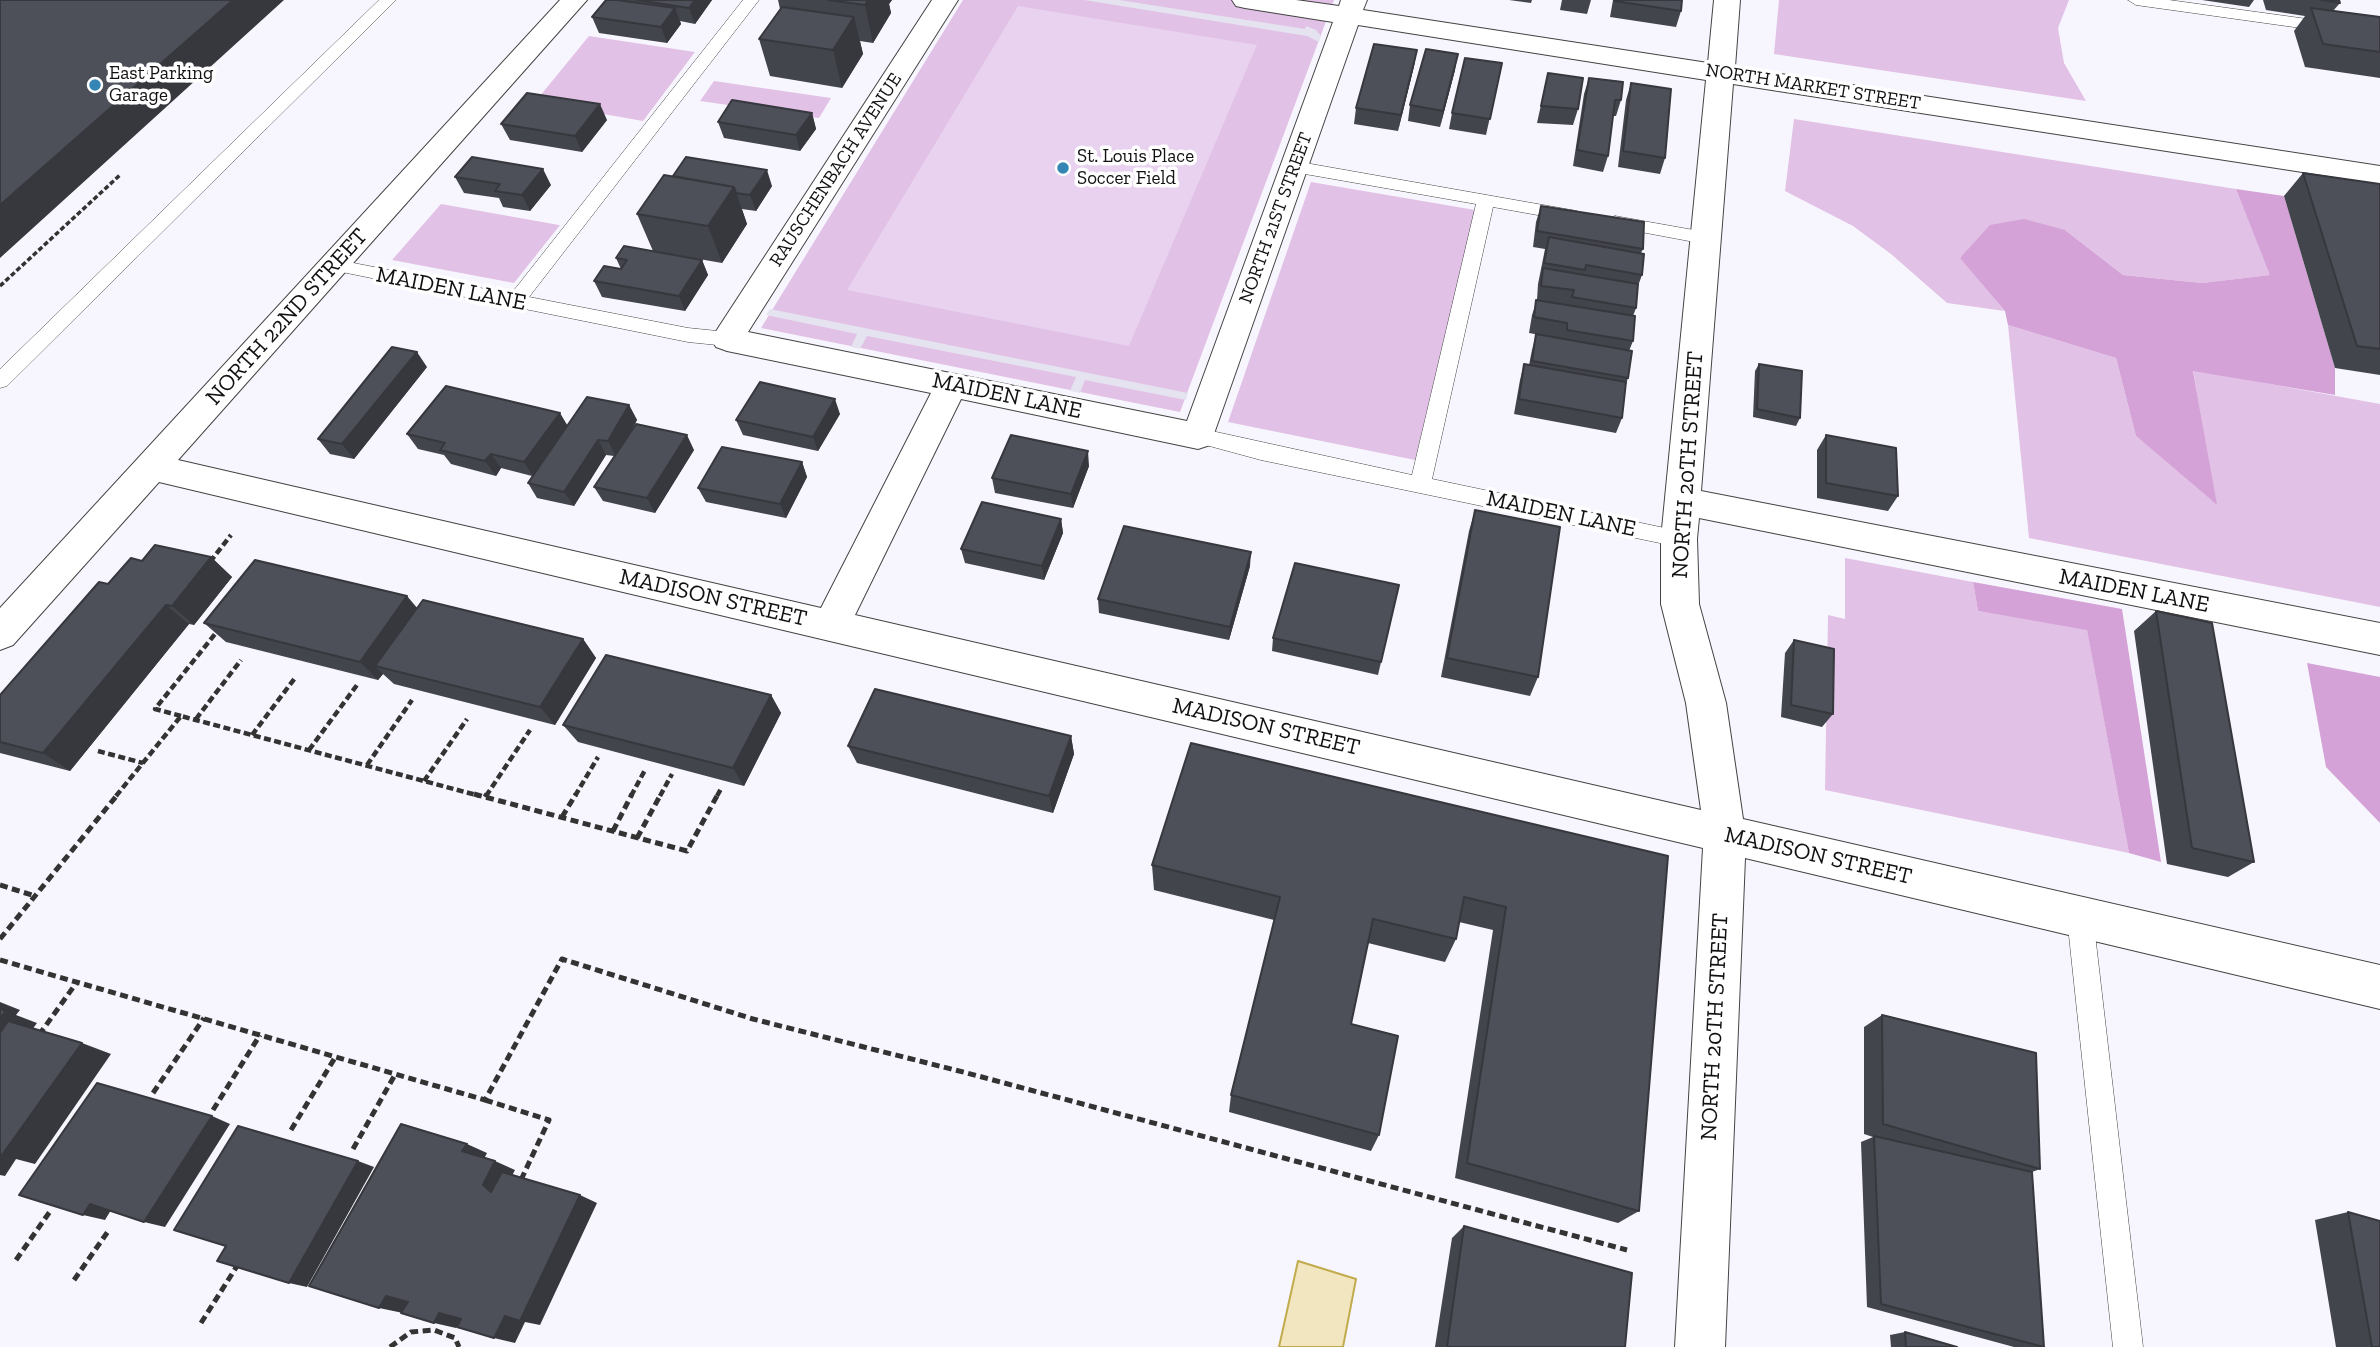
<!DOCTYPE html>
<style>
body{margin:0}
canvas{display:block;background:#f7f6fe}
</style>
<canvas width="2380" height="1347"></canvas>
<script>
const g = document.querySelector('canvas').getContext('2d');
g.lineJoin = 'round';
function fillPath(path, color) {
  g.fillStyle = color;
  g.fill(path, 'evenodd');
}
function poly(rows) {
  const path = new Path2D();
  for (const r of rows) {
    path.moveTo(r[0], r[1]);
    for (let i = 2; i < r.length; i += 2) path.lineTo(r[i], r[i + 1]);
  }
  return path;
}
function trace(path, color, width, dash) {
  g.strokeStyle = color;
  g.lineWidth = width;
  g.lineCap = dash ? 'butt' : 'round';
  g.setLineDash(dash || []);
  g.stroke(path);
}
function write(font, color, halo, rows, align = 'center') {
  g.font = font + ' "Zilla Slab",serif';
  g.lineWidth = 7;
  g.setLineDash([]);
  g.textBaseline = 'middle';
  g.strokeStyle = halo;
  g.fillStyle = color;
  for (const [text, x, y, turn = 0] of rows) {
    g.save();
    g.translate(x, y);
    g.rotate((+turn || 0) * Math.PI / 180);
    g.textAlign = isNaN(turn) ? turn : align;
    if (halo) g.strokeText(text, 0, 0);
    g.fillText(text, 0, 0);
    g.restore();
  }
}
const green = poly([
 [963,0,1334,0,1180,412,761,328],
 [1779,0,2069,0,2058,28,2064,63,2086,101,1774,54],
 [589,36,695,52,643,121,535,102],
 [714,81,831,98,819,118,700,101],
 [1794,119,2236,189,2271,275,2202,283,2123,275,2065,230,1960,257,2005,311,1947,303,1891,254,1853,226,1785,191],
 [1311,182,1475,210,1415,460,1228,422],
 [441,204,559,225,560,225,514,283,392,260],
 [2008,325,2116,358,2136,436,2216,504,2193,370,2380,404,2380,607,2029,538],
 [1845,558,1973,582,1978,611,2087,629,2129,853,1825,790,1828,615,1845,619]
]);
const forest = poly([
 [2236,189,2284,196,2335,368,2335,395,2193,371,2217,505,2136,436,2116,358,2008,325,2005,311,1960,258,1990,225,2024,219,2065,230,2123,275,2202,283,2270,275],
 [1973,582,2122,609,2161,862,2129,853,2087,630,1978,611],
 [2307,663,2380,677,2380,823,2326,767]
]);
const pitch = poly([
 [1018,6,1257,45,1129,346,847,290]
]);
const plaza = poly([
 [1084,0,1119,0,1305,29,1306,26,1316,30,1321,36,1319,42,1307,36],
 [770,309,1188,393,1186,400,1085,380,1080,393,1070,391,1076,377,867,336,860,349,851,347,857,334,766,315]
]);
const water = poly([
 [1298,1261,1356,1279,1343,1347,1279,1347,1298,1261]
]);
const pathFar2 = poly([
 [0,286,120,175]
]);
const pathFar1 = poly([
 [210,562,231,535],
 [181,716,155,709,219,629],
 [196,719,241,660],
 [252,735,295,678],
 [309,750,357,685],
 [98,751,143,763],
 [367,765,412,700],
 [424,781,467,719],
 [116,796,181,716,480,796],
 [486,796,530,730],
 [575,796,598,757],
 [631,796,645,770],
 [660,796,672,774],
 [717,796,722,787]
]);
const path = poly([
 [474,794,687,851,718,794],
 [485,797,487,794],
 [562,817,576,794],
 [613,831,632,794],
 [637,838,661,794],
 [0,885,35,896],
 [0,939,118,794],
 [0,960,485,1100,562,959,753,1019,967,1073,1627,1250],
 [39,1035,77,982],
 [153,1093,204,1018],
 [485,1100,549,1120,520,1182],
 [213,1110,260,1035],
 [291,1130,336,1056],
 [353,1149,396,1073],
 [16,1260,51,1210],
 [74,1280,109,1230],
 [201,1323,237,1266],
 [390,1347,411,1332,434,1330,455,1338,459,1347]
]);
const service = poly([
 [379,0,396,0,7,386,0,388,0,369,379,0],
 [743,0,759,0,529,297,688,328,727,332,734,334,737,339,734,344,727,346,688,342,327,269,324,265,327,261,333,259,511,294,743,0],
 [2128,0,2169,0,2380,29,2380,39,2136,5,2128,0],
 [1294,161,1577,211,1580,215,1577,219,1571,221,1493,207,1432,479,1679,531,1687,533,1690,539,1687,545,1679,547,1261,460,1191,441,1188,436,1191,431,1198,428,1412,475,1476,204,1288,171,1285,167,1288,163,1294,161],
 [1615,216,1705,232,1714,238,1705,244,1609,226,1606,222,1615,216],
 [2080,905,2089,908,2093,917,2143,1347,2113,1347,2067,917,2071,908,2080,905]
]);
const minor = poly([
 [560,0,587,0,178,460,821,608,931,393,727,351,716,347,711,339,932,0,958,0,748,332,1187,421,1333,22,1245,8,1236,6,1232,0,1296,0,1339,6,1341,0,1367,0,1363,10,1708,63,1714,0,1740,0,1735,67,2380,166,2380,184,1733,84,1701,491,2380,623,2380,655,1699,518,1697,539,1699,604,1726,703,1743,819,2380,965,2380,1009,1745,858,1725,1347,1675,1347,1703,848,159,482,13,645,0,650,0,608,560,0],
 [1358,25,1706,80,1661,539,1661,604,1686,703,1701,810,855,615,961,399,1198,449,1210,445,1358,25]
]);
const wall = poly([
 [606,0,712,0,695,24,680,21,681,24,667,43,599,33,592,17],
 [778,0,892,0,889,4,891,13,873,43,860,41,863,54,842,88,770,76,759,39,780,9],
 [1509,0,1532,0,1531,3],
 [1562,0,1591,0,1587,14,1560,10],
 [1613,0,1682,0,1681,11,1676,27,1610,17],
 [2202,0,2254,0,2249,7],
 [2263,0,2339,0,2340,3,2333,11,2380,17,2380,78,2305,67,2294,31,2305,16,2266,10],
 [1417,50,1414,66,1398,131,1354,124,1356,108],
 [1502,63,1486,135,1449,129,1452,113],
 [1455,70,1440,127,1408,121,1410,105],
 [1548,73,1578,109,1573,125,1537,123],
 [1589,78,1621,100,1616,116,1613,116,1608,156,1603,172,1573,166,1584,94],
 [1631,83,1665,158,1660,174,1618,167,1626,100],
 [812,113,816,129,800,151,724,138,718,122],
 [607,120,582,152,510,140,501,124],
 [2303,173,2380,184,2380,375,2335,368,2284,196],
 [673,176,772,186,756,211,742,209,747,224,722,263,653,251,637,214],
 [455,177,551,185,530,211,503,207,499,198,464,193],
 [1541,206,1643,249,1641,253,1642,275,1638,286,1636,308,1633,316,1633,341,1629,351,1628,378,1626,384,1622,418,1616,433,1514,414,1520,380,1524,364,1529,365,1532,350,1536,334,1562,339,1529,333,1532,315,1537,300,1538,284,1545,249,1533,247,1536,222],
 [616,258,702,260,708,275,685,311,602,297,594,281,621,269],
 [1759,364,1800,418,1796,426,1753,417,1755,371],
 [427,367,354,459,330,454,318,439],
 [629,405,637,420,632,429,694,450,655,513,603,501,594,487,614,456,606,455,574,506,537,498,528,483,532,476,501,468,496,476,451,464,444,455,418,449,407,434,568,425],
 [840,414,818,451,743,435,736,420],
 [1826,435,1898,496,1888,511,1817,498,1817,450],
 [802,462,807,477,786,518,706,502,698,488],
 [1089,466,1073,508,995,493,992,478],
 [1475,510,1538,677,1530,696,1441,677,1469,531],
 [1061,519,1063,533,1044,580,965,563,961,549],
 [211,557,232,577,194,625,189,624,70,771,0,753,0,695,108,584],
 [1250,566,1229,640,1099,613,1098,599],
 [1399,585,1378,675,1272,651,1273,638],
 [417,608,583,639,596,658,555,725,394,684,383,674,378,680,226,642,204,623],
 [2156,611,2254,862,2228,877,2167,864,2134,631],
 [1794,640,1833,714,1822,727,1781,717,1785,653],
 [771,695,781,713,744,786,578,742,563,725],
 [1071,736,1074,754,1053,813,857,763,848,746],
 [1668,856,1639,1211,1618,1223,1455,1178,1493,930,1459,922,1456,939,1445,962,1368,943,1351,1024,1379,1135,1371,1151,1229,1112,1231,1095,1274,920,1154,890,1152,865],
 [1882,1015,2040,1169,2032,1172,2044,1347,2014,1347,1867,1307,1861,1142,1873,1137,1864,1134,1864,1027],
 [2348,1212,2380,1347,2336,1347,2315,1220],
 [1464,1226,1625,1347,1435,1347,1452,1238],
 [1905,1332,1957,1347,1891,1347,1890,1335]
]);
const shadedWall = poly([
 [233,0,284,0,0,258,0,205],
 [695,0,712,0,695,24,689,8],
 [868,0,892,0,889,4,891,13,873,43,865,5],
 [675,8,681,24,667,43,661,27],
 [854,17,863,54,842,88,833,50],
 [1417,50,1414,66,1398,131,1401,115],
 [1458,54,1455,70,1440,127,1443,111],
 [600,104,607,120,582,152,575,136],
 [812,113,816,129,800,151,796,135],
 [543,169,551,185,530,211,522,195],
 [767,170,772,186,756,211,750,195],
 [734,187,747,224,722,263,708,226],
 [702,260,708,275,685,311,679,296],
 [417,352,427,367,354,459,342,444],
 [835,399,840,414,818,451,813,437],
 [629,405,637,420,616,456,608,441],
 [560,413,569,428,533,476,524,462],
 [687,435,694,450,655,513,647,498],
 [598,440,606,455,574,506,564,492],
 [1088,451,1089,466,1073,508,1071,494],
 [491,454,501,468,496,476,485,461],
 [802,462,807,477,786,518,780,504],
 [1061,519,1063,533,1044,580,1042,566],
 [1251,552,1250,566,1229,640,1230,627],
 [211,557,232,577,194,625,172,606],
 [407,596,424,616,375,666,383,674,378,680,360,662],
 [166,605,189,624,70,771,43,753],
 [583,639,596,658,555,725,540,707],
 [771,695,781,713,744,786,733,768],
 [1071,736,1074,754,1053,813,1049,796],
 [0,1002,20,1010,16,1015,37,1023,20,1046,0,1039],
 [82,1043,111,1054,35,1164,16,1159,5,1176,0,1175,0,1154],
 [212,1116,230,1124,165,1227,144,1222],
 [467,1144,487,1153,483,1161,462,1151],
 [358,1161,374,1167,307,1287,289,1283],
 [495,1161,515,1170,503,1193,491,1192,483,1185],
 [580,1195,597,1203,540,1325,525,1322,515,1343,494,1338,505,1316],
 [90,1204,111,1210,105,1220,83,1215],
 [386,1296,410,1301,403,1313,379,1308],
 [439,1313,462,1318,456,1328,434,1323]
]);
const building = poly([
 [0,0,233,0,0,205,0,0],
 [606,0,617,0,675,8,661,27,592,17,606,0],
 [637,0,695,0,689,8,637,0],
 [828,0,868,0,865,5,828,0],
 [1614,0,1682,0,1681,11,1614,1,1614,0],
 [2321,0,2339,0,2340,3,2321,0],
 [782,7,854,17,833,50,759,39,782,7],
 [2311,8,2380,17,2380,52,2323,44,2311,8],
 [1374,44,1417,50,1401,115,1356,108,1374,44],
 [1426,49,1458,54,1443,111,1410,105,1426,49],
 [1465,58,1502,63,1490,119,1452,113,1465,58],
 [1548,73,1583,78,1578,109,1541,106,1548,73],
 [1589,78,1623,82,1621,100,1615,100,1608,156,1577,150,1589,78],
 [1631,83,1671,89,1665,158,1623,151,1631,83],
 [527,93,600,104,575,136,501,124,527,93],
 [732,100,812,113,796,135,718,122,732,100],
 [472,157,543,169,522,195,495,191,500,184,455,177,472,157],
 [686,157,767,170,750,195,736,193,734,187,673,176,686,157],
 [2303,173,2380,184,2380,349,2357,346,2303,173],
 [664,175,734,187,708,226,637,214,664,175],
 [1541,206,1644,222,1643,249,1537,231,1541,206],
 [1549,237,1644,254,1642,275,1586,265,1585,270,1544,263,1549,237],
 [624,246,702,260,679,296,594,281,604,266,621,269,627,260,616,258,624,246],
 [1543,268,1638,284,1636,308,1572,297,1574,290,1541,286,1543,268],
 [1536,300,1635,316,1633,341,1567,330,1567,323,1534,317,1536,300],
 [1536,334,1632,351,1628,378,1532,361,1536,334],
 [392,347,417,352,342,444,318,439,392,347],
 [1524,364,1626,382,1622,418,1519,399,1524,364],
 [1759,364,1802,371,1800,418,1757,409,1759,364],
 [760,382,835,399,813,437,736,420,760,382],
 [446,386,560,413,524,462,491,454,485,461,440,450,445,443,407,434,446,386],
 [587,397,629,405,608,441,598,440,564,492,528,483,587,397],
 [636,424,687,435,647,498,594,487,636,424],
 [1011,435,1088,451,1071,494,992,478,1011,435],
 [1826,435,1896,448,1898,496,1826,483,1826,435],
 [722,447,802,462,780,504,698,488,722,447],
 [982,502,1061,519,1042,566,961,549,982,502],
 [1475,510,1560,527,1538,677,1447,658,1475,510],
 [1124,526,1251,552,1230,627,1098,599,1124,526],
 [155,545,211,557,172,606,166,605,43,753,0,742,0,695,99,582,108,584,131,558,142,561,155,545],
 [255,560,407,596,360,662,204,623,255,560],
 [1295,563,1399,585,1381,662,1273,638,1295,563],
 [423,600,583,639,540,707,375,666,423,600],
 [2156,611,2212,623,2254,862,2192,848,2156,611],
 [1794,640,1834,649,1833,714,1791,705,1794,640],
 [606,655,771,695,733,768,563,725,606,655],
 [875,689,1071,736,1049,796,848,746,875,689],
 [1191,743,1668,856,1639,1211,1467,1163,1506,907,1464,897,1456,939,1373,919,1351,1024,1398,1036,1379,1135,1231,1095,1280,897,1152,865,1191,743],
 [0,1009,6,1011,0,1018,0,1009],
 [1882,1015,2036,1053,2040,1169,1883,1124,1882,1015],
 [8,1021,82,1043,2,1155,0,1154,0,1033,8,1021],
 [97,1083,212,1116,144,1222,90,1204,83,1215,19,1195,97,1083],
 [401,1124,467,1144,462,1151,495,1161,483,1185,491,1192,502,1172,580,1195,520,1321,505,1316,494,1338,457,1327,461,1319,439,1313,434,1323,401,1313,408,1302,386,1296,379,1308,309,1286,401,1124],
 [238,1126,358,1161,289,1283,217,1261,226,1246,174,1230,238,1126],
 [1874,1136,2032,1172,2044,1347,1881,1304,1874,1136],
 [2348,1212,2380,1221,2380,1347,2372,1347,2348,1212],
 [1464,1226,1632,1273,1625,1347,1447,1347,1464,1226],
 [1905,1332,1957,1347,1906,1347,1905,1332]
]);
const markers = [
 [95,85,7,"#3586b4"],
 [1063,168,7,"#3586b4"]
];
const farPoinames = [
 ["East Parking",109,74],
 ["Garage",109,96],
 ["St. Louis Place",1077,157],
 ["Soccer Field",1077,179]
];
const farStreetnames = [
 ["NORTH MARKET STREET",1813,87,9],
 ["RAUSCHENBACH AVENUE",836,170,-57],
 ["NORTH 21ST STREET",1276,218,-70]
];
const streetNames = [
 ["MAIDEN LANE",451,289,11],
 ["NORTH 22ND STREET",287,317,-48],
 ["MAIDEN LANE",1007,396,12],
 ["NORTH 20TH STREET",1688,465,-86],
 ["MAIDEN LANE",1561,514,12],
 ["MAIDEN LANE",2134,591,11],
 ["MADISON STREET",713,598,13],
 ["MADISON STREET",1266,727,13],
 ["MADISON STREET",1818,856,13],
 ["NORTH 20TH STREET",1715,1027,-87]
];
fillPath(green, '#e2c1e6');
fillPath(forest, '#d4a2d6');
fillPath(pitch, '#e8d2ef');
fillPath(plaza, '#e5e3ef');
fillPath(water, '#f1e6bf');
trace(water, '#c1ab4d', 2);
trace(service, '#444', 1);
trace(minor, '#444', 2);
trace(pathFar2, '#333', 3.5, [5, 2.5]);
trace(pathFar1, '#333', 4.5, [7, 3.5]);
trace(path, '#333', 5, [8, 4.5]);
fillPath(service, '#fff');
fillPath(minor, '#fff');
fillPath(wall, '#43454d');
fillPath(shadedWall, '#37383e');
fillPath(building, '#4e5059');
trace(building, '#37383e', 2);
for (const [x, y, r, color] of markers) {
  const dot = new Path2D();
  dot.arc(x, y, r, 0, 2 * Math.PI);
  g.fillStyle = color;
  g.fill(dot);
  trace(dot, '#fff', 2.5);
}
write('19px', '#111', '#fff', farPoinames, 'left');
write('19px', '#111', '#fff', farStreetnames);
write('23px', '#111', '#fff', streetNames);
</script>
